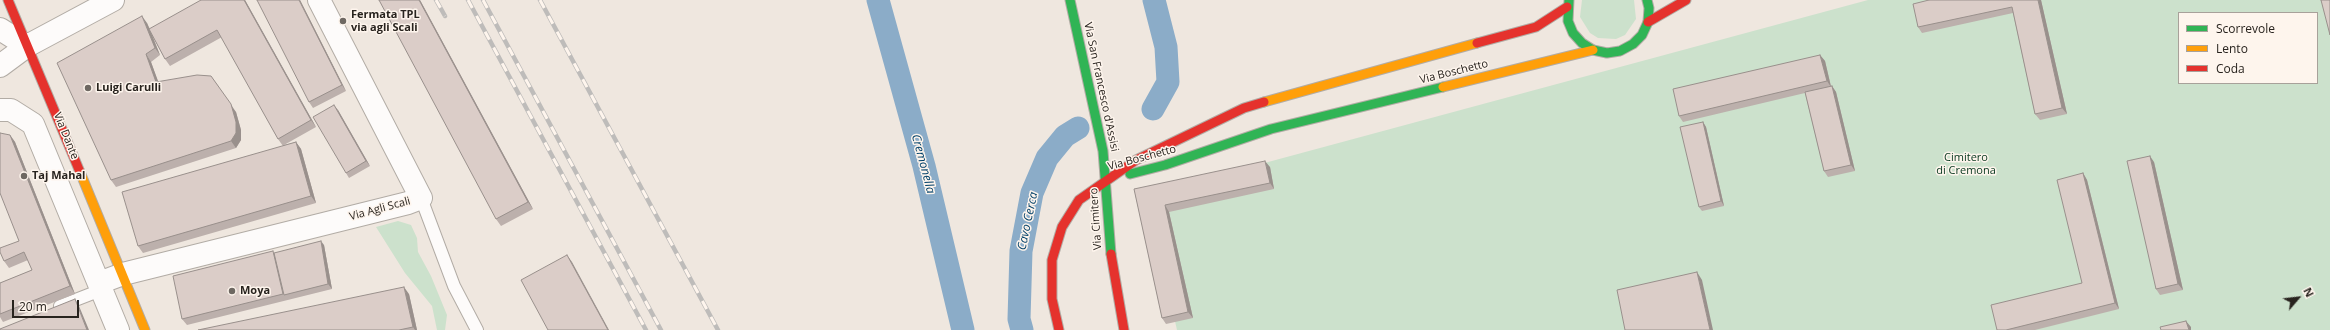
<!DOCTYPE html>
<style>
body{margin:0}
#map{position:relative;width:2330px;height:330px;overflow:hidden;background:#efe7df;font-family:"Open Sans",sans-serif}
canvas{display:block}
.legend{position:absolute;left:2178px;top:12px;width:140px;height:72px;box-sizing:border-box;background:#fef5ed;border:1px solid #a8a19a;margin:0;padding:5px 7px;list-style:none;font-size:12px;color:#28231e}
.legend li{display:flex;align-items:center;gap:8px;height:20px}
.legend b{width:20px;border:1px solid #a8a19a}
.north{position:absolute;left:2278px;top:278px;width:40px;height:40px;-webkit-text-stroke:3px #fef5ed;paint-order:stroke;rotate:62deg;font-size:11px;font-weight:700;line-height:16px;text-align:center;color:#28231e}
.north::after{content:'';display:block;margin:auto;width:14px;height:18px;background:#28231e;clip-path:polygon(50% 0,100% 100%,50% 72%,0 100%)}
.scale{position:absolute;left:12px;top:300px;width:67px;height:18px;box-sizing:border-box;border:2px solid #28231e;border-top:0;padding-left:5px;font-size:12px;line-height:14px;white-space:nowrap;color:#28231e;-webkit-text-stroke:3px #fef5ed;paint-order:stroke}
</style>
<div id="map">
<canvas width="2330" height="330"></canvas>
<ul class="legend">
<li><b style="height:5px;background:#30b455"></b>Scorrevole</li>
<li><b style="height:5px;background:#ff9f0a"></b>Lento</li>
<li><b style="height:5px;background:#e5322d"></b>Coda</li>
</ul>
<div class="north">N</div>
<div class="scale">20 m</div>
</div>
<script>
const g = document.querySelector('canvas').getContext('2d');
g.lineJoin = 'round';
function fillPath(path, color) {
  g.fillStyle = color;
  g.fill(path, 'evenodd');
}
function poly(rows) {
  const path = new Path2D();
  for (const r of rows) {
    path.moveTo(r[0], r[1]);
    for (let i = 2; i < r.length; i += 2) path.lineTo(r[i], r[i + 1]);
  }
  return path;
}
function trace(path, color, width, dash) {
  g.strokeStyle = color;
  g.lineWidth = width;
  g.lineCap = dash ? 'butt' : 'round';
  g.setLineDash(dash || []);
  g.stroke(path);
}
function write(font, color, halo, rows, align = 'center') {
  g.font = font + ' "Open Sans",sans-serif';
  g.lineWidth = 3;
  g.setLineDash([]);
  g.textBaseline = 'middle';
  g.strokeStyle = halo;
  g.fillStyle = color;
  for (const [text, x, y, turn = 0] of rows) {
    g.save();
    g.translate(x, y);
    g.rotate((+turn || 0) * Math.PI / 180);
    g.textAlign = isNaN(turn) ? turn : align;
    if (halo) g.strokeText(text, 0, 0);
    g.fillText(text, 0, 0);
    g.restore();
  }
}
const green = poly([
 [1582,0,1634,0,1636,19,1625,35,1616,39,1598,38,1590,33,1580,17],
 [1868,0,2330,0,2330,330,1177,330,1146,195],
 [2179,13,2317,13,2317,83,2179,83],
 [398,221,411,225,417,238,418,252,431,276,447,315,445,330,437,330,432,306,405,273,376,227]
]);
const canal = poly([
 [878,0,924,166,963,330],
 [1153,109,1168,82,1166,47,1154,0],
 [1022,330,1019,319,1021,251,1032,193,1047,158,1065,136,1078,128]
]);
const lane = poly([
 [421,198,454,286,477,330],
 [60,306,101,290]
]);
const street = poly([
 [0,29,27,46],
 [0,66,27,46,113,0],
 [0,110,11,110,33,124,118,330],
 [99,283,123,274,408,203,421,198,319,0]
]);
const fast = poly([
 [1070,0,1103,151,1111,254],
 [1569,0,1568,21,1573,33,1582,43,1593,50,1607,53,1620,51,1633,44,1642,35,1648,22,1649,8,1647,0],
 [1130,174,1165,165,1271,129,1443,87]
]);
const slow = poly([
 [1443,87,1593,50],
 [1264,102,1477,43],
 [80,172,145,330]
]);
const jam = poly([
 [8,0,80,172],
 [1648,22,1686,0],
 [1477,43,1536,27,1567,7],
 [1111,254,1124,330],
 [1059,330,1052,299,1052,260,1062,227,1079,200,1136,160,1244,108,1264,102]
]);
const rail = poly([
 [436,0,445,16],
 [468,0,646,330],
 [483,0,661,330],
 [540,0,718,330]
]);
const wall = poly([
 [245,0,316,127,284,145,296,142,301,149,316,203,143,253,138,246,283,146,278,139,222,37,170,66,165,59,153,37,160,55,151,62,158,82,236,112,241,130,241,140,236,148,116,187,111,180,147,23,150,29],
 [300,0,346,91,313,108,309,102],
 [420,0,533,209,501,226,496,219],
 [1929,0,2041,0,2067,114,2040,120,2035,114,2013,13,1922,33,1918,27],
 [1820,55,1825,61,1831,86,1832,86,1836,92,1855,171,1828,177,1824,171,1805,93,1683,122,1679,116],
 [338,110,370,166,349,178,346,173],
 [1703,122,1706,127,1724,206,1702,211,1699,207],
 [10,135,15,142,75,294,3,322,0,317,0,283,32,270,28,260,9,268,4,261,19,241],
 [2154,162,2183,290,2160,295,2156,289],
 [1270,167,1274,189,1169,212,1193,318,1166,324,1162,318,1134,189],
 [2083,173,2087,180,2119,309,2035,330,1997,330,2082,283],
 [324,245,332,289,187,325,182,319,274,253],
 [409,294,417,330,198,330]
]);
const shadedWall = poly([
 [244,0,245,0,316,127,311,120],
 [299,0,300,0,346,91,342,85],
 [419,0,420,0,533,209,528,202],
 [2038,0,2041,0,2067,114,2062,108],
 [142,16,147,23,160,55,155,48],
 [146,54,151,62,161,89,156,82],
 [1820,55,1825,61,1831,87,1827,81],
 [211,76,236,112,241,130,241,140,236,148,231,141],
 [1832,86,1836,92,1855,171,1851,165],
 [334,105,338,110,370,166,366,161],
 [1703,122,1706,127,1724,206,1721,201],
 [10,135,15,142,75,294,70,286],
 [296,142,301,149,316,203,311,196],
 [2150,156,2154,162,2183,290,2178,284],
 [1265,161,1270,167,1274,189,1270,183],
 [2083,173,2087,180,2119,309,2115,303],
 [1165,205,1169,212,1193,318,1188,312],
 [321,241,324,245,332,289,328,284],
 [567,255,572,262,609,330,608,330],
 [1697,272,1702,280,1713,330,1710,330],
 [404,287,409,294,417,330,415,330,413,327],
 [75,299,79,306,89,330,87,330],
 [2186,321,2191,327,2191,330,2189,330]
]);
const building = poly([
 [201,0,244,0,311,120,278,139,217,30,165,59,149,29,201,0],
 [257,0,299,0,342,85,309,102,257,0],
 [379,0,419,0,528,202,496,219,379,0],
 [1929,0,2038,0,2062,108,2035,114,2012,7,1918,27,1913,4,1929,0],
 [2321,0,2330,0,2330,35,2321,0],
 [142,16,155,48,146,54,156,82,197,75,211,76,231,104,236,122,236,133,231,141,111,180,57,63,142,16],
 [1820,55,1827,81,1679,116,1673,89,1820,55],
 [1832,86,1851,165,1824,171,1805,92,1832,86],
 [334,105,366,161,346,173,313,117,334,105],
 [1703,122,1721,201,1699,207,1680,127,1703,122],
 [0,133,10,135,70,286,0,314,0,283,32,270,24,252,4,261,0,252,0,248,19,241,0,193,0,133],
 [296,142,311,196,138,246,122,192,296,142],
 [2150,156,2178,284,2156,289,2127,161,2150,156],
 [1265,161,1270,183,1165,205,1188,312,1162,318,1134,189,1265,161],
 [2083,173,2115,303,2006,330,1997,330,1991,305,2082,283,2057,180,2083,173],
 [321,241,328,284,284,295,274,253,321,241],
 [273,251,283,294,182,319,173,276,273,251],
 [567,255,608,330,548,330,521,280,567,255],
 [1697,272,1710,330,1625,330,1617,290,1697,272],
 [404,287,413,327,399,330,198,330,404,287],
 [75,299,87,330,0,330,0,329,75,299],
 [2186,321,2189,330,2161,330,2160,327,2186,321]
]);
const markers = [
 [343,21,4,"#6e6862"],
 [88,88,4,"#6e6862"],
 [24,176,4,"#6e6862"],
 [232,291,4,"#6e6862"]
];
const poiNames = [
 ["Fermata TPL",351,15],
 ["via agli Scali",351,28],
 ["Luigi Carulli",96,88],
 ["Taj Mahal",32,176],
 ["Moya",240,291]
];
const streetNames = [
 ["Via Boschetto",1454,72,-14],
 ["Via San Francesco d'Assisi",1101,87,78],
 ["Via Dante",66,136,68],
 ["Via Boschetto",1142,158,-15],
 ["Via Agli Scali",380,209,-15],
 ["Via Cimitero",1096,219,-94]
];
const parkNames = [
 ["Cimitero",1966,158],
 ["di Cremona",1966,171]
];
const waterNames = [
 ["Cremonella",923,164,75],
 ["Cavo Cerca",1028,221,-78]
];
fillPath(green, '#cce1cc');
trace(canal, '#8bacc8', 23);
trace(lane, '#b2aca5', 14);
trace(street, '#b2aca5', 24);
trace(fast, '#b2aca5', 11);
trace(slow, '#b2aca5', 11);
trace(jam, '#b2aca5', 11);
trace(lane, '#fdfbfa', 12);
trace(street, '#fdfbfa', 22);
trace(fast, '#30b455', 9);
trace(slow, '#ff9f0a', 9);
trace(jam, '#e5322d', 9);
trace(rail, '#bebcba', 4.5);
trace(rail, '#fef5ed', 3, [9]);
fillPath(wall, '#bcb0ac');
fillPath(shadedWall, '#99908c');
fillPath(building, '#dbcdc8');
trace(building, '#99908c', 1);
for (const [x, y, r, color] of markers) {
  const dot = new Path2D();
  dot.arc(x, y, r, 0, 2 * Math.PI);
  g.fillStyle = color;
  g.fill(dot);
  trace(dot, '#fef5ed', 1.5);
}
write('bold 11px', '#28231e', '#fef5ed', poiNames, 'left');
write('11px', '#28231e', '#fef5ed', streetNames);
write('11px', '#06371d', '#fef5ed', parkNames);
write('italic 12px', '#004069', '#fef5ed', waterNames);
</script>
